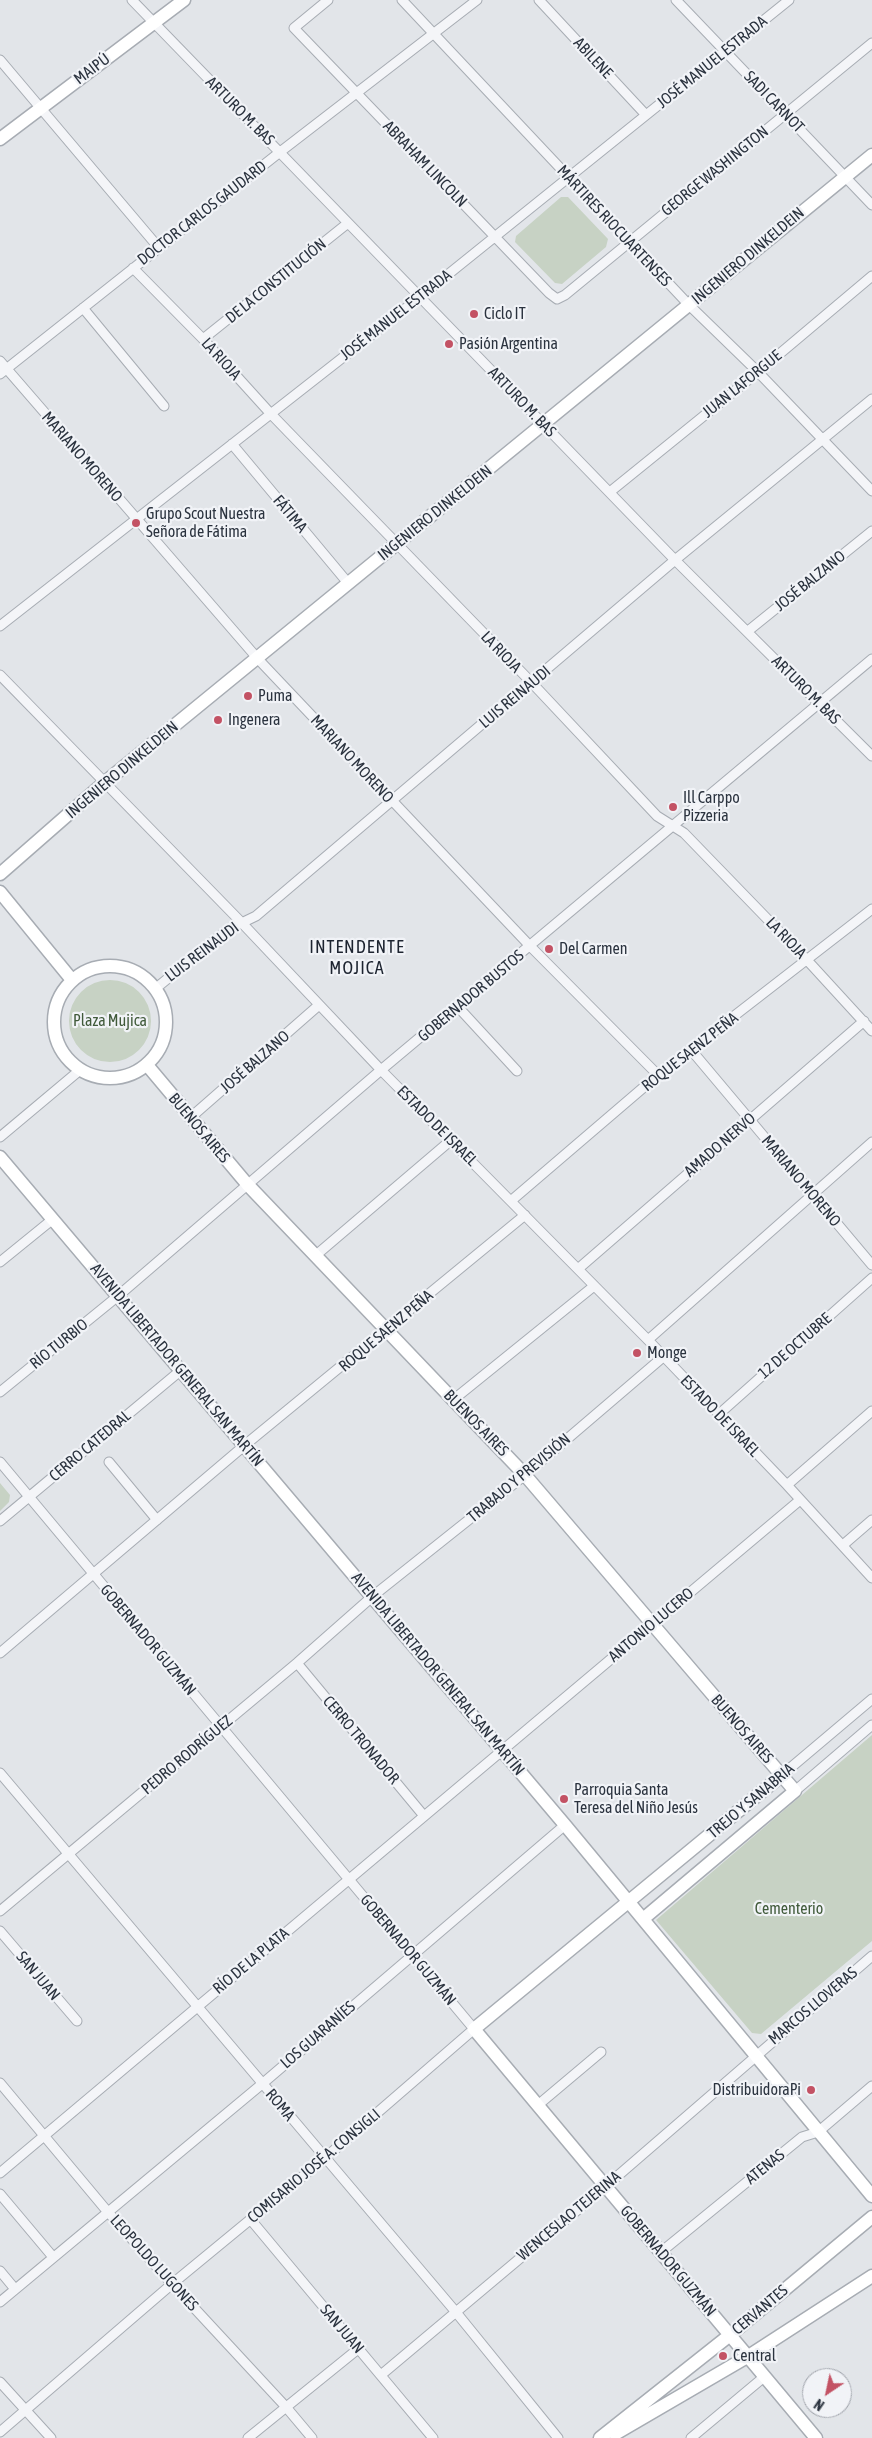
<!DOCTYPE html>
<meta charset="utf-8">
<style>
body{margin:0}
#map{position:relative;width:872px;height:2438px;overflow:hidden;background:#e2e5e9;font-family:"Asap Condensed",sans-serif}
canvas{display:block}
.north{position:absolute;left:802px;top:2368px;width:50px;height:50px;box-sizing:border-box;background:#f1f3f7;border:1px solid #a2a6ad;border-radius:50%;rotate:214deg;font-size:14px;font-weight:700;line-height:20px;text-align:center;color:#2b333f}
.north::after{content:'';display:block;margin:auto;width:18px;height:22px;background:#c35264;clip-path:polygon(50% 0,100% 100%,50% 72%,0 100%)}
</style>
<div id="map">
<canvas width="872" height="2438"></canvas>
<div class="north">N</div>
</div>
<script>
const g = document.querySelector('canvas').getContext('2d');
g.lineJoin = 'round';
function fillPath(path, color) {
  g.fillStyle = color;
  g.fill(path, 'evenodd');
}
function poly(rows) {
  const path = new Path2D();
  for (const r of rows) {
    if (r.length === 3) {
      path.moveTo(r[0] + r[2], r[1]);
      path.arc(r[0], r[1], r[2], 0, 2 * Math.PI);
      continue;
    }
    path.moveTo(r[0], r[1]);
    for (let i = 2; i < r.length; i += 2) path.lineTo(r[i], r[i + 1]);
  }
  return path;
}
function trace(path, color, width, dash) {
  g.strokeStyle = color;
  g.lineWidth = width;
  g.lineCap = dash ? 'butt' : 'round';
  g.setLineDash(dash || []);
  g.stroke(path);
}
function write(font, color, halo, rows, align = 'center') {
  g.font = font + ' "Asap Condensed",sans-serif';
  g.lineWidth = 4.5;
  g.setLineDash([]);
  g.textBaseline = 'middle';
  g.strokeStyle = halo;
  g.fillStyle = color;
  for (const [text, x, y, turn = 0] of rows) {
    g.save();
    g.translate(x, y);
    g.rotate((+turn || 0) * Math.PI / 180);
    g.textAlign = isNaN(turn) ? turn : align;
    if (halo) g.strokeText(text, 0, 0);
    g.fillText(text, 0, 0);
    g.restore();
  }
}
const green = poly([
 [561,197,568,197,608,239,606,247,562,284,555,283,515,242,516,236],
 [110,1021,41],
 [0,1483,10,1495,9,1502,0,1511],
 [872,1735,872,1941,761,2034,752,2033,656,1920]
]);
const street = poly([
 [132,0,675,560,872,756],
 [328,0,294,28,549,293,557,299,565,295,872,43],
 [402,0,689,305,758,372,872,491],
 [539,0,646,115],
 [676,0,872,205],
 [0,60,159,248],
 [133,268,203,339,270,413,532,683,657,816,684,833,807,960,872,1031],
 [83,308,164,406],
 [203,339,348,223],
 [0,361,258,659,530,946,658,1075],
 [0,374,280,152,477,0],
 [232,444,348,583],
 [611,491,758,372,872,276],
 [0,626,420,297,789,0],
 [748,631,872,531],
 [0,675,241,922,381,1070,648,1340,787,1485,872,1578],
 [155,989,227,930,256,916,675,560,872,399],
 [458,1007,517,1071],
 [692,1051,872,1265],
 [190,1118,319,1005],
 [0,1137,80,1070],
 [512,1200,658,1075,872,909],
 [315,1256,450,1141],
 [0,1262,53,1219],
 [578,1269,864,1021],
 [648,1340,872,1142],
 [0,1392,118,1296,381,1070,872,659],
 [453,1400,594,1286],
 [718,1415,872,1278],
 [0,1462,474,2029,325,2158,172,2284,0,2432],
 [109,1462,157,1520],
 [787,1485,872,1411],
 [0,1521,180,1371],
 [843,1545,872,1520],
 [0,1653,245,1445,525,1215],
 [297,1663,424,1816],
 [0,1773,455,2311,558,2438],
 [782,1775,872,1699],
 [795,1791,872,1725],
 [0,1911,297,1663,373,1596,525,1475,663,1357],
 [0,1931,77,2021],
 [0,2083,107,2211,172,2284,286,2407,312,2438],
 [538,2105,601,2052],
 [0,2173,800,1500],
 [0,2194,53,2257],
 [251,2220,433,2438],
 [661,2252,802,2137,818,2132,872,2086],
 [0,2271,15,2289],
 [0,2302,262,2084,565,1825],
 [381,2375,606,2186,872,1956],
 [0,2382,51,2438],
 [248,2438,358,2349],
 [691,2438,764,2377]
]);
const secondary = poly([
 [0,139,184,0],
 [0,874,104,783,872,155],
 [0,892,72,980],
 [110,1022,56],
 [147,1065,247,1184,525,1475,795,1791,643,1919],
 [0,1157,565,1825,872,2196],
 [782,1775,474,2029,816,2438],
 [615,2434,747,2357,872,2276],
 [600,2438,730,2335,872,2217]
]);
const markers = [
 [474,314,5,"#c35264"],
 [449,344,5,"#c35264"],
 [136,523,5,"#c35264"],
 [248,696,5,"#c35264"],
 [218,720,5,"#c35264"],
 [673,807,5,"#c35264"],
 [549,949,5,"#c35264"],
 [637,1353,5,"#c35264"],
 [564,1799,5,"#c35264"],
 [811,2090,5,"#c35264"],
 [723,2356,5,"#c35264"]
];
const streetNames = [
 ["ABILENE",593,58,47],
 ["JOSÉ MANUEL ESTRADA",712,62,-39],
 ["MAIPÚ",92,69,-37],
 ["SADI CARNOT",774,102,46],
 ["ARTURO M. BAS",240,111,45],
 ["ABRAHAM LINCOLN",425,164,46],
 ["GEORGE WASHINGTON",715,171,-39],
 ["DOCTOR CARLOS GAUDARD",202,213,-38],
 ["MÁRTIRES RIOCUARTENSES",614,226,47],
 ["INGENIERO DINKELDEIN",748,256,-40],
 ["DE LA CONSTITUCIÓN",276,281,-39],
 ["JOSÉ MANUEL ESTRADA",396,315,-38],
 ["LA RIOJA",221,359,48],
 ["JUAN LAFORGUE",742,384,-39],
 ["ARTURO M. BAS",522,402,46],
 ["MARIANO MORENO",82,457,49],
 ["INGENIERO DINKELDEIN",435,513,-39],
 ["FÁTIMA",290,514,50],
 ["JOSÉ BALZANO",810,581,-39],
 ["LA RIOJA",501,652,46],
 ["ARTURO M. BAS",806,690,45],
 ["LUIS REINAUDI",515,697,-40],
 ["MARIANO MORENO",352,759,47],
 ["INGENIERO DINKELDEIN",122,770,-40],
 ["LA RIOJA",786,938,46],
 ["LUIS REINAUDI",202,952,-37],
 ["GOBERNADOR BUSTOS",471,996,-40],
 ["ROQUE SAENZ PEÑA",690,1052,-38],
 ["JOSÉ BALZANO",255,1062,-41],
 ["ESTADO DE ISRAEL",437,1126,45],
 ["BUENOS AIRES",199,1128,50],
 ["AMADO NERVO",720,1145,-41],
 ["MARIANO MORENO",801,1181,50],
 ["ROQUE SAENZ PEÑA",386,1331,-40],
 ["RÍO TURBIO",59,1344,-39],
 ["12 DE OCTUBRE",795,1346,-41],
 ["AVENIDA LIBERTADOR GENERAL SAN MARTÍN",177,1365,50],
 ["ESTADO DE ISRAEL",720,1416,46],
 ["BUENOS AIRES",476,1423,46],
 ["CERRO CATEDRAL",90,1446,-40],
 ["TRABAJO Y PREVISIÓN",519,1478,-40],
 ["ANTONIO LUCERO",651,1625,-40],
 ["GOBERNADOR GUZMÁN",148,1640,50],
 ["AVENIDA LIBERTADOR GENERAL SAN MARTÍN",438,1674,50],
 ["BUENOS AIRES",742,1729,49],
 ["CERRO TRONADOR",361,1740,50],
 ["PEDRO RODRÍGUEZ",187,1755,-40],
 ["TREJO Y SANABRIA",751,1801,-40],
 ["GOBERNADOR GUZMÁN",408,1950,50],
 ["RÍO DE LA PLATA",251,1961,-40],
 ["SAN JUAN",38,1976,50],
 ["MARCOS LLOVERAS",813,2006,-40],
 ["LOS GUARANÍES",318,2035,-41],
 ["ROMA",280,2105,50],
 ["COMISARIO JOSÉ A. CONSIGLI",314,2166,-40],
 ["ATENAS",765,2167,-39],
 ["WENCESLAO TEJERINA",569,2216,-40],
 ["GOBERNADOR GUZMÁN",668,2261,50],
 ["LEOPOLDO LUGONES",154,2263,48],
 ["CERVANTES",760,2310,-40],
 ["SAN JUAN",342,2329,50]
];
const poiNames = [
 ["Ciclo IT",484,314],
 ["Pasión Argentina",459,344],
 ["Grupo Scout Nuestra",146,514],
 ["Señora de Fátima",146,532],
 ["Puma",258,696],
 ["Ingenera",228,720],
 ["Ill Carppo",683,798],
 ["Pizzeria",683,816],
 ["Del Carmen",559,949],
 ["Monge",647,1353],
 ["Parroquia Santa",574,1790],
 ["Teresa del Niño Jesús",574,1808],
 ["DistribuidoraPi",801,2090,"right"],
 ["Central",733,2356]
];
const parkNames = [
 ["Plaza Mujica",110,1021],
 ["Cementerio",789,1909]
];
const neighbourhoodNames = [
 ["INTENDENTE",357,947],
 ["MOJICA",357,968]
];
fillPath(green, '#c7d2c4');
trace(street, '#a7acb3', 11);
trace(secondary, '#a7acb3', 15);
trace(street, '#f4f5f8', 9);
trace(secondary, '#fff', 12);
for (const [x, y, r, color] of markers) {
  const dot = new Path2D();
  dot.arc(x, y, r, 0, 2 * Math.PI);
  g.fillStyle = color;
  g.fill(dot);
  trace(dot, '#f1f3f7', 2);
}
write('16px', '#2b333f', '#f1f3f7', streetNames);
write('16px', '#2b333f', '#f1f3f7', poiNames, 'left');
write('16px', '#405a3a', '#f1f3f7', parkNames);
g.letterSpacing = '1px';
write('18px', '#1d2430', '#f1f3f7', neighbourhoodNames);
g.letterSpacing = '0px';
</script>
